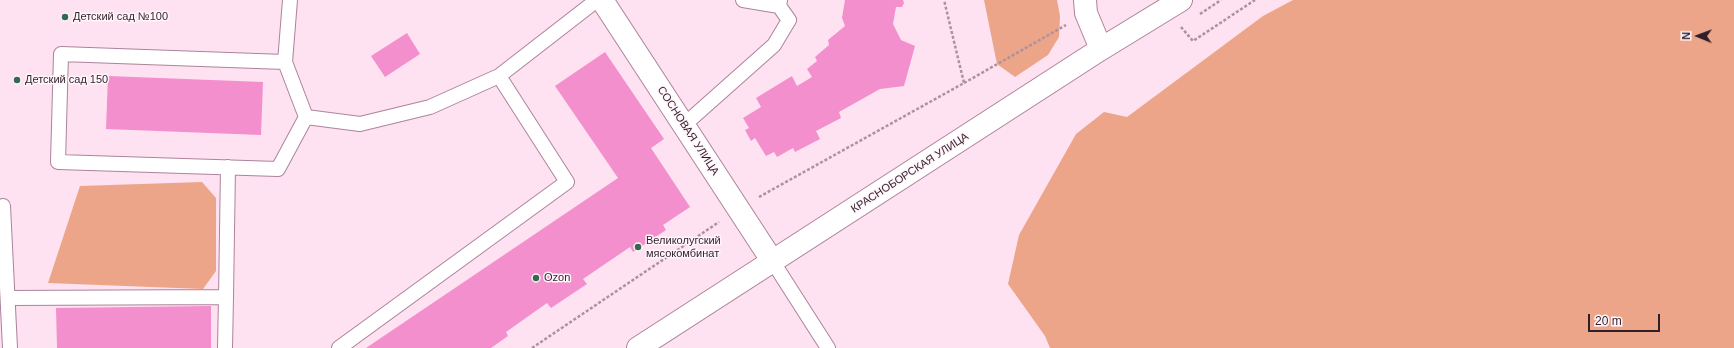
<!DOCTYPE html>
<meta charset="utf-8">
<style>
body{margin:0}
#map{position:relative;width:1734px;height:348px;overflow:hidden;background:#fee2f1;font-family:Arial,sans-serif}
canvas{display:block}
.north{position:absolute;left:1678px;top:16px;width:40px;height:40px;-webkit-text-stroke:3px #fff5fa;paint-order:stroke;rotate:271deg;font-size:11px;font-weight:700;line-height:16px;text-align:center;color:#301f29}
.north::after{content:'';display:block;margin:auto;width:14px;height:18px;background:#301f29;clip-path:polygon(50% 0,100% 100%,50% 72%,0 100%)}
.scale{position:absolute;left:1588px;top:314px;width:72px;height:18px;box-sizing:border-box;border:2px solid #301f29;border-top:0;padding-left:5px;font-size:12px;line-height:14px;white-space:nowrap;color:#301f29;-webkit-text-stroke:3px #fff5fa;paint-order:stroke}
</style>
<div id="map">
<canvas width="1734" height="348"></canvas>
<div class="north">N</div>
<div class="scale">20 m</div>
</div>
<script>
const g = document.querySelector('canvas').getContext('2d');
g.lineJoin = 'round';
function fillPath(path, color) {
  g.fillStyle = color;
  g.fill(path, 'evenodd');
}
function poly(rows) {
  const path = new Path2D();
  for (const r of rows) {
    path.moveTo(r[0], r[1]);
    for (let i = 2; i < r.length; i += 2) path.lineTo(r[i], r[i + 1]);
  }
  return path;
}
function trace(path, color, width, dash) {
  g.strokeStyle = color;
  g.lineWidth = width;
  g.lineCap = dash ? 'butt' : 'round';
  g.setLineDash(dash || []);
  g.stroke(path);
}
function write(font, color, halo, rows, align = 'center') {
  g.font = font + ' Arial,sans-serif';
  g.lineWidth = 3;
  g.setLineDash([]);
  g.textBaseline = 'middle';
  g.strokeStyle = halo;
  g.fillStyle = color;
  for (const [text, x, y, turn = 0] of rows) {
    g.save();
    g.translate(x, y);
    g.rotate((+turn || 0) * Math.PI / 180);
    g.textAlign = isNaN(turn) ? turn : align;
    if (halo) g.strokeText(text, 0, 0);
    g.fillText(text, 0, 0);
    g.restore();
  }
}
const green = poly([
 [984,0,1057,0,1060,16,1059,37,1048,55,1015,77,997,64],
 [1293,0,1734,0,1734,348,1050,348,1045,336,1008,284,1019,235,1076,134,1104,112,1127,117,1263,16],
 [202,182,216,198,216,271,203,289,48,283,80,186]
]);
const building = poly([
 [845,0,903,0,904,3,902,7,896,7,893,24,901,40,915,46,904,86,880,89,839,112,841,118,816,131,820,139,795,152,793,148,777,157,774,152,766,156,755,138,751,141,745,130,749,128,743,118,761,107,756,98,792,76,797,86,812,77,807,69,817,61,815,57,829,45,828,40,845,26,842,18],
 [407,33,420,54,385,77,371,56],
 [605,52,664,139,651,148,690,207,663,225,666,230,633,252,630,247,583,279,587,284,551,308,547,303,506,332,508,336,491,348,366,348,618,178,555,86],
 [108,76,263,82,261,135,106,129],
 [211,306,211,348,57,348,56,308]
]);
const path = poly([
 [1200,14,1221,0],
 [1181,27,1193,41,1255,0],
 [964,83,1066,25],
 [759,197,964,83,944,0],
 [532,348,719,222]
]);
const service = poly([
 [743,0,779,6,780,0],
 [61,54,285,62,306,117,278,169,58,162,61,54],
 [285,62,290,0],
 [306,117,360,124,430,107,499,76,597,0],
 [684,125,774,45,789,20,779,6],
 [3,206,10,348],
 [773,262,828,348],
 [8,298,226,297,228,167],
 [225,348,226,297],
 [339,348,567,182,499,76]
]);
const minor = poly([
 [602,0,773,262]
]);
const tertiary = poly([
 [1085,0,1086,13,1101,49],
 [638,348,1101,49,1181,0]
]);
const markers = [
 [65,17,4,"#316951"],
 [17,80,4,"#316951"],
 [638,247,4,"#316951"],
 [536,278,4,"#316951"]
];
const poiNames = [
 ["Детский сад №100",73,17],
 ["Детский сад 150",25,80],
 ["Великолугский",646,241],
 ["мясокомбинат",646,254],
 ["Ozon",544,278]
];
const streetNames = [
 ["СОСНОВАЯ УЛИЦА",688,131,57],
 ["КРАСНОБОРСКАЯ УЛИЦА",910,173,-33]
];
fillPath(green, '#eca588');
fillPath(building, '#f38fcc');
trace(service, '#ad839b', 16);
trace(minor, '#ad839b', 24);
trace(tertiary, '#ad839b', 24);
trace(path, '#aa929f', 2.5, [3, 2]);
trace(service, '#fff', 14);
trace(minor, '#fff', 22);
trace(tertiary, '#fff', 22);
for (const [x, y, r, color] of markers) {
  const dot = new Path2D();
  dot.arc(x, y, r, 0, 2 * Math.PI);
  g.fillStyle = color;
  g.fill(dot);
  trace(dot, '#fff5fa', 1.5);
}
write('11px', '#301f29', '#fff5fa', poiNames, 'left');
write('11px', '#301f29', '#fff5fa', streetNames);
</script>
